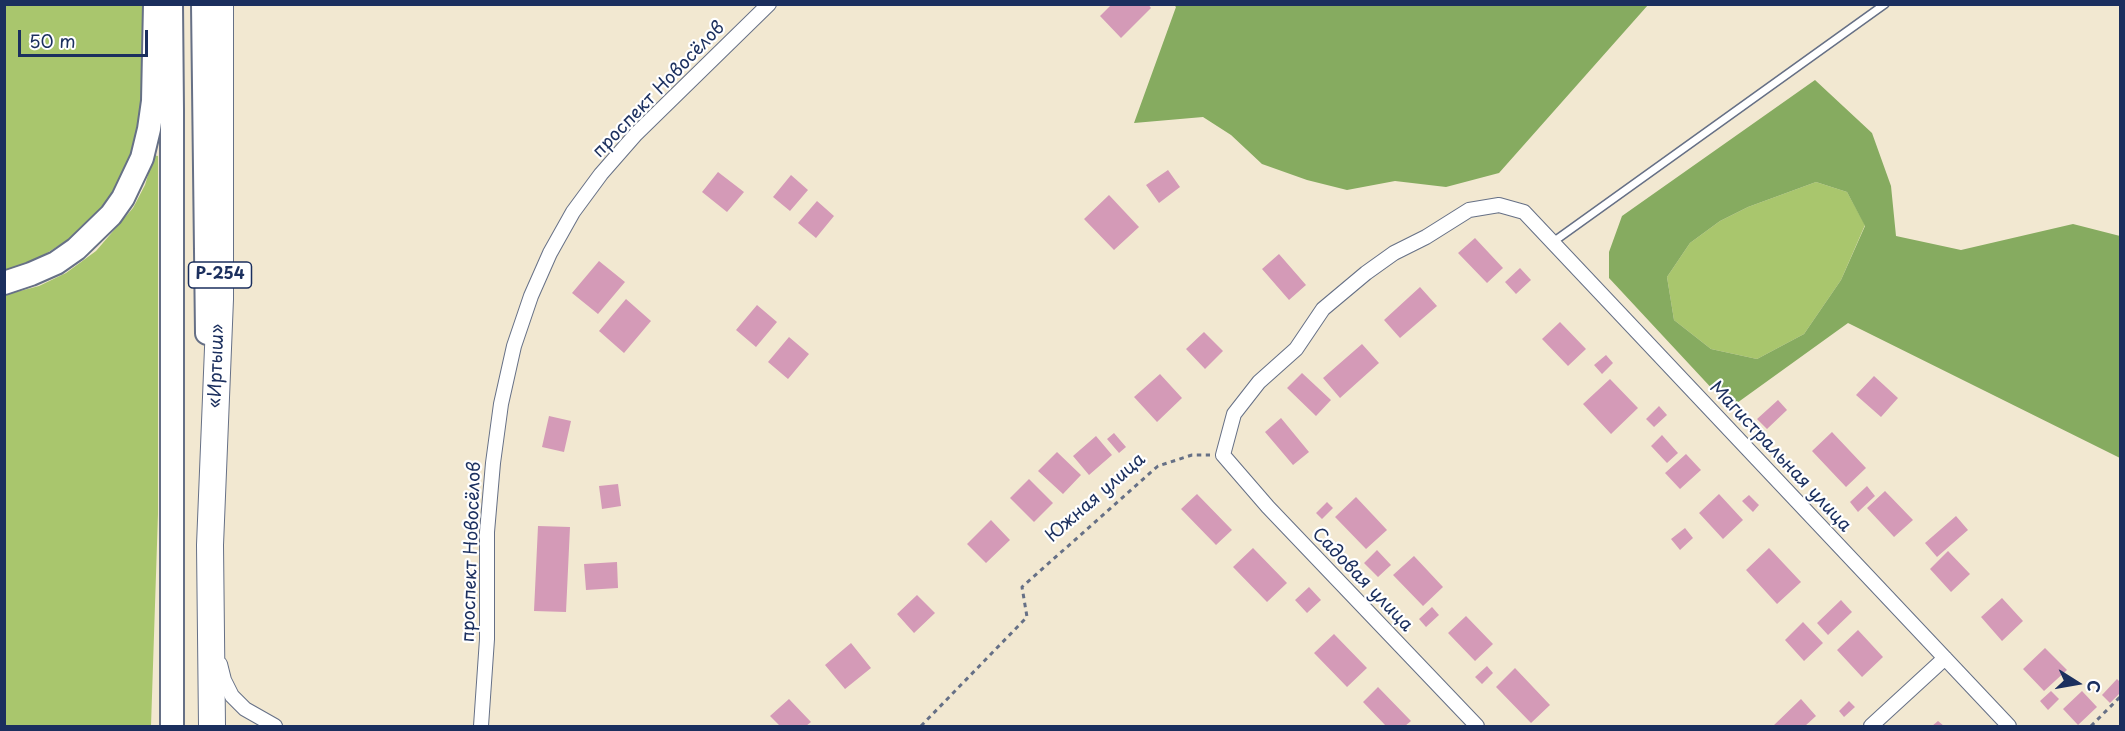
<!DOCTYPE html>
<meta charset="utf-8">
<style>
body{margin:0}
#map{position:relative;width:2125px;height:731px;overflow:hidden;background:#f2e8d1;font-family:"Playpen Sans",sans-serif}
canvas{display:block}
.frame{position:absolute;inset:0;border:6px solid #1b2f5e;pointer-events:none}
.north{position:absolute;left:2047px;top:653px;width:60px;height:60px;-webkit-text-stroke:4px #fff;paint-order:stroke;rotate:101deg;font-size:16px;font-weight:700;line-height:24px;text-align:center;color:#1b2f5e}
.north::after{content:'';display:block;margin:auto;width:21px;height:27px;background:#1b2f5e;clip-path:polygon(50% 0,100% 100%,50% 72%,0 100%)}
.scale{position:absolute;left:18px;top:30px;width:130px;height:27px;box-sizing:border-box;border:3px solid #1b2f5e;border-top:0;padding-left:8px;font-size:18px;line-height:21px;white-space:nowrap;color:#1b2f5e;-webkit-text-stroke:4px #fff;paint-order:stroke}
</style>
<div id="map">
<canvas width="2125" height="731"></canvas>
<div class="frame"></div>
<div class="north">С</div>
<div class="scale">50 m</div>
</div>
<script>
const g = document.querySelector('canvas').getContext('2d');
g.lineJoin = 'round';
function fillPath(path, color) {
  g.fillStyle = color;
  g.fill(path, 'evenodd');
}
function poly(rows) {
  const path = new Path2D();
  for (const r of rows) {
    path.moveTo(r[0], r[1]);
    for (let i = 2; i < r.length; i += 2) path.lineTo(r[i], r[i + 1]);
  }
  return path;
}
function trace(path, color, width, dash) {
  g.strokeStyle = color;
  g.lineWidth = width;
  g.lineCap = dash ? 'butt' : 'round';
  g.setLineDash(dash || []);
  g.stroke(path);
}
function write(font, color, halo, rows, align = 'center') {
  g.font = font + ' "Playpen Sans",sans-serif';
  g.lineWidth = 4.5;
  g.setLineDash([]);
  g.textBaseline = 'middle';
  g.strokeStyle = halo;
  g.fillStyle = color;
  for (const [text, x, y, turn = 0] of rows) {
    g.save();
    g.translate(x, y);
    g.rotate((+turn || 0) * Math.PI / 180);
    g.textAlign = isNaN(turn) ? turn : align;
    if (halo) g.strokeText(text, 0, 0);
    g.fillText(text, 0, 0);
    g.restore();
  }
}
const green = poly([
 [5,5,146,5,142,108,134,153,125,171,111,196,98,213,69,239,36,260,5,271],
 [154,155,158,156,158,514,151,726,5,726,5,295,39,286,66,273,96,251,133,208,145,185],
 [1816,182,1847,192,1865,225,1841,280,1804,334,1757,359,1711,349,1674,320,1667,277,1690,243,1720,221,1748,207]
]);
const forest = poly([
 [1174,5,1648,5,1499,173,1446,187,1395,181,1347,190,1307,180,1262,164,1231,135,1203,117,1134,123,1176,7],
 [1815,80,1872,133,1891,186,1896,236,1961,250,2073,224,2120,236,2120,458,1848,323,1730,408,1609,278,1609,252,1622,216],
 [1816,182,1847,192,1865,226,1841,280,1804,334,1757,359,1711,349,1674,320,1667,277,1690,243,1720,221,1748,207]
]);
const building = poly([
 [1112,4,1148,4,1151,8,1121,38,1100,16],
 [1168,170,1180,187,1159,203,1146,185],
 [718,172,744,192,727,212,702,192],
 [791,175,808,190,790,211,773,197],
 [1109,195,1139,227,1114,250,1084,219],
 [817,201,834,216,816,238,798,223],
 [1475,238,1503,268,1487,283,1458,253],
 [1279,254,1306,285,1289,300,1262,269],
 [599,261,625,282,598,314,572,293],
 [1520,268,1531,280,1516,294,1505,282],
 [1420,287,1437,306,1400,338,1384,320],
 [626,299,651,321,624,353,599,331],
 [757,305,777,322,756,347,736,330],
 [1560,322,1586,349,1568,366,1542,339],
 [1204,332,1223,351,1205,369,1186,349],
 [789,337,809,354,788,379,768,362],
 [1362,344,1379,363,1340,398,1323,378],
 [1606,355,1613,363,1602,374,1594,365],
 [1302,373,1331,400,1316,416,1287,388],
 [1160,374,1182,398,1157,422,1134,397],
 [1874,376,1898,398,1881,417,1856,395],
 [1610,379,1638,408,1611,434,1583,404],
 [1778,400,1787,410,1767,429,1757,419],
 [1659,406,1667,415,1654,427,1646,419],
 [549,416,571,421,564,452,542,447],
 [1281,418,1309,452,1293,465,1265,432],
 [1832,432,1866,468,1846,487,1812,451],
 [1114,433,1126,447,1119,453,1107,439],
 [1662,435,1678,453,1667,463,1651,446],
 [1096,436,1112,455,1089,475,1073,456],
 [1057,452,1081,475,1063,494,1038,471],
 [1686,454,1701,470,1680,489,1665,473],
 [1029,479,1053,503,1034,522,1010,498],
 [618,484,621,506,602,509,599,486],
 [1867,486,1875,496,1858,512,1850,502],
 [1885,491,1913,520,1894,537,1867,508],
 [1197,494,1232,530,1216,545,1181,509],
 [1719,494,1743,520,1723,539,1699,513],
 [1749,495,1759,505,1753,512,1742,501],
 [1356,497,1387,530,1366,549,1335,517],
 [1327,502,1333,508,1322,519,1316,513],
 [1956,516,1968,530,1937,557,1925,543],
 [991,520,1010,540,986,563,967,544],
 [538,526,570,527,566,612,534,611],
 [1685,528,1693,538,1680,550,1671,539],
 [1253,548,1287,583,1267,602,1233,567],
 [1769,548,1801,582,1777,604,1746,570],
 [1377,550,1391,565,1378,577,1364,563],
 [1948,551,1970,574,1951,592,1930,569],
 [1414,556,1443,587,1423,606,1393,575],
 [617,562,618,588,586,590,584,564],
 [1309,587,1321,600,1307,613,1295,600],
 [917,595,935,613,914,633,897,614],
 [2002,598,2023,621,2002,641,1981,617],
 [1841,600,1852,612,1828,635,1817,623],
 [1432,607,1439,615,1426,627,1419,619],
 [1466,616,1493,644,1475,661,1448,633],
 [1803,622,1823,643,1804,661,1785,640],
 [1858,630,1883,657,1862,677,1837,650],
 [1334,634,1367,668,1347,687,1314,653],
 [851,643,871,668,845,689,825,665],
 [2045,648,2067,670,2044,691,2023,669],
 [1487,666,1493,673,1482,684,1475,677],
 [1515,668,1550,705,1531,723,1496,687],
 [2117,679,2120,682,2120,693,2110,703,2102,695],
 [1378,687,1411,721,1405,726,1386,726,1363,702],
 [2051,691,2059,699,2048,710,2040,701],
 [2082,691,2097,707,2078,725,2063,709],
 [789,699,811,722,806,726,780,726,770,716],
 [1801,699,1816,716,1805,726,1773,726],
 [1849,701,1855,707,1844,717,1839,711],
 [1938,721,1944,726,1932,726]
]);
const path = poly([
 [921,726,1027,617,1022,587,1158,466,1192,455,1210,455],
 [2091,726,2120,697]
]);
const lane = poly([
 [1553,242,1885,4]
]);
const street = poly([
 [220,664,224,680,232,696,245,709,275,726],
 [481,726,487,639,487,532,493,463,501,404,514,346,531,296,550,253,573,212,601,174,636,134,769,4],
 [1477,726,1268,507,1223,455,1234,414,1259,382,1296,349,1323,309,1366,273,1394,253,1426,237,1469,210,1499,205,1524,212,2009,726],
 [1871,726,1945,658]
]);
const primary = poly([
 [171,4,172,110,172,726],
 [203,4,207,333],
 [4,283,31,274,56,263,76,249,111,215,123,198,142,158,149,129,153,101,155,4]
]);
const highway = poly([
 [212,726,210,545,220,299,220,4]
]);
const shields = [
 [220,275,63]
];
const shieldNames = [
 ["Р-254",220,275]
];
const streetNames = [
 ["проспект Новосёлов",659,90,-46],
 ["«Иртыш»",217,366,-88],
 ["Магистральная улица",1780,457,47],
 ["Южная улица",1096,498,-41],
 ["проспект Новосёлов",472,552,-88],
 ["Садовая улица",1362,580,46]
];
fillPath(green, '#a9c66d');
fillPath(forest, '#86ab60');
fillPath(building, '#d49ab7');
trace(lane, '#667086', 10);
trace(street, '#667086', 16);
trace(primary, '#667086', 26);
trace(highway, '#667086', 28);
trace(path, '#667086', 3, [4.5, 4.5]);
trace(lane, '#fff', 7);
trace(street, '#fff', 14);
trace(primary, '#fff', 22);
trace(highway, '#fff', 26);
for (const [x, y, w] of shields) {
  const box = new Path2D();
  box.roundRect(x - w / 2, y - 13, w, 26, 4.5);
  g.fillStyle = '#fff';
  g.fill(box);
  trace(box, '#1b2f5e', 1.5);
}
write('bold 16px', '#1b2f5e', null, shieldNames);
write('18px', '#1b2f5e', '#fff', streetNames);
</script>
